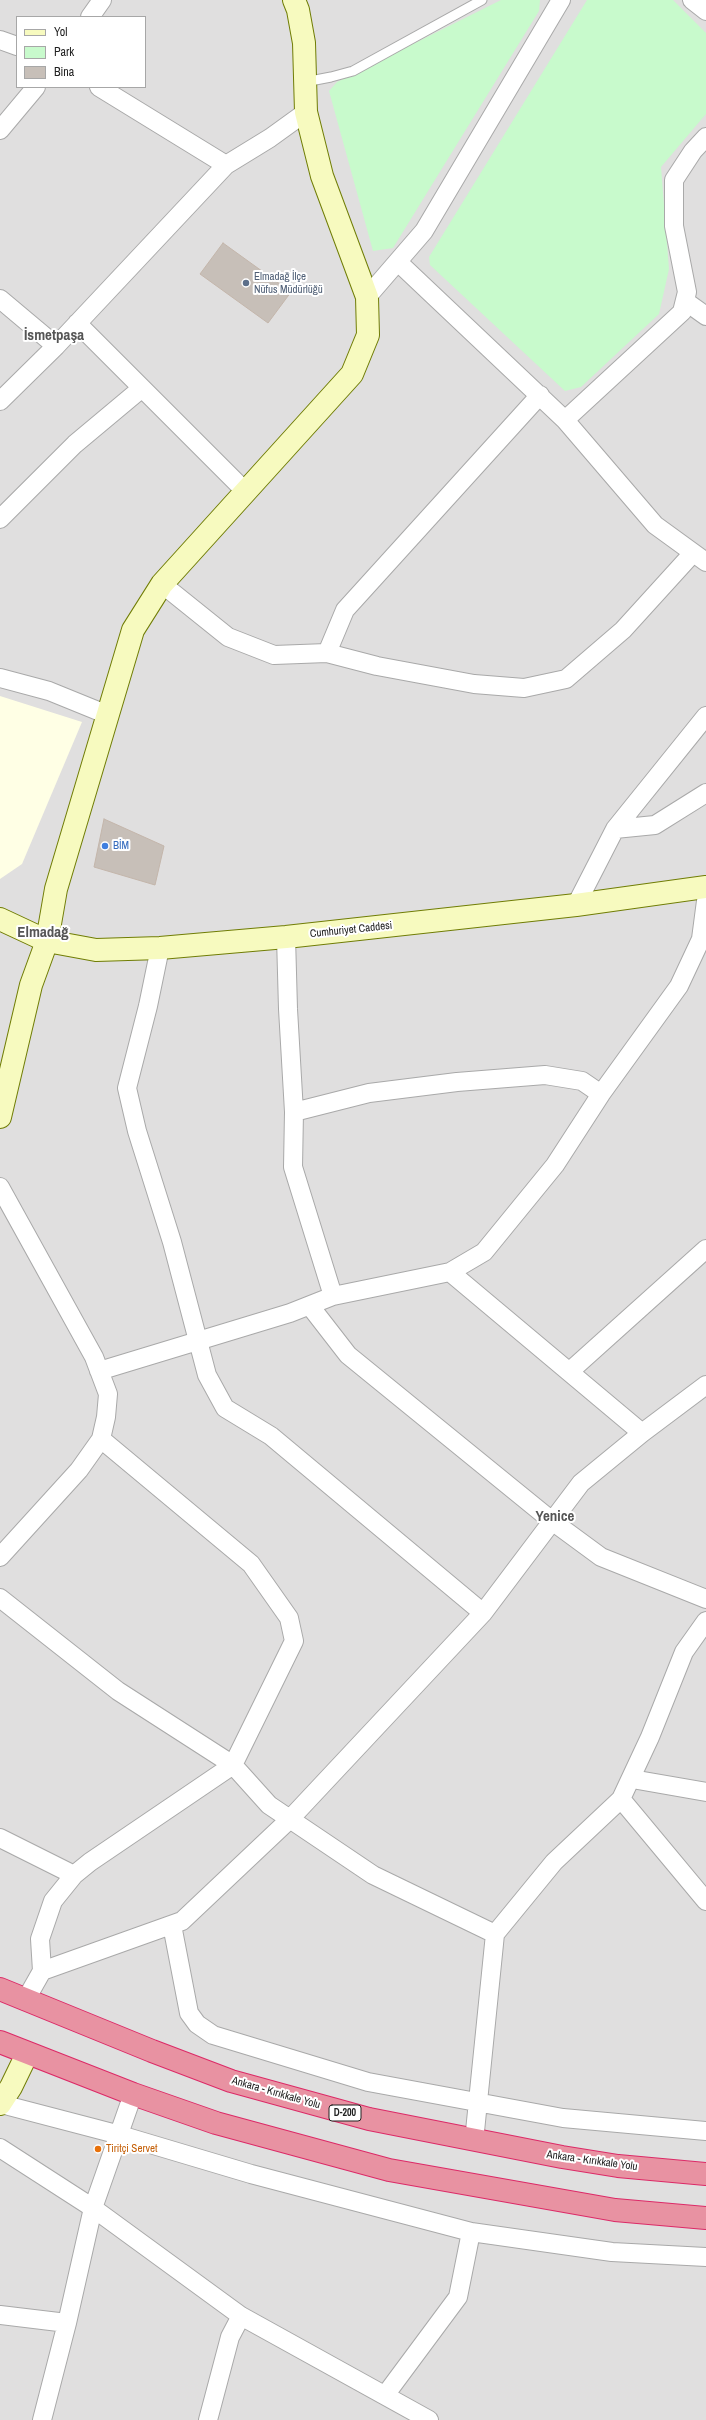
<!DOCTYPE html>
<meta charset="utf-8">
<style>
body{margin:0}
#map{position:relative;width:706px;height:2420px;overflow:hidden;background:#f2efe9;font-family:"Archivo Narrow",sans-serif}
canvas{display:block}
.legend{position:absolute;left:16px;top:16px;width:130px;height:72px;box-sizing:border-box;background:#fff;border:1px solid #a7a7a7;margin:0;padding:5px 7px;list-style:none;font-size:12px;color:#222}
.legend li{display:flex;align-items:center;gap:8px;height:20px}
.legend b{width:20px;border:1px solid #a7a7a7}
</style>
<div id="map">
<canvas width="706" height="2420"></canvas>
<ul class="legend">
<li><b style="height:5px;background:#f7fabf"></b>Yol</li>
<li><b style="height:11px;background:#c8facc"></b>Park</li>
<li><b style="height:11px;background:#c7bfb8"></b>Bina</li>
</ul>
</div>
<script>
const g = document.querySelector('canvas').getContext('2d');
g.lineJoin = 'round';
function fillPath(path, color) {
  g.fillStyle = color;
  g.fill(path, 'evenodd');
}
function poly(rows) {
  const path = new Path2D();
  for (const r of rows) {
    path.moveTo(r[0], r[1]);
    for (let i = 2; i < r.length; i += 2) path.lineTo(r[i], r[i + 1]);
  }
  return path;
}
function trace(path, color, width, dash) {
  g.strokeStyle = color;
  g.lineWidth = width;
  g.lineCap = dash ? 'butt' : 'round';
  g.setLineDash(dash || []);
  g.stroke(path);
}
function write(font, color, halo, rows, align = 'center') {
  g.font = font + ' "Archivo Narrow",sans-serif';
  g.lineWidth = 4;
  g.setLineDash([]);
  g.textBaseline = 'middle';
  g.strokeStyle = halo;
  g.fillStyle = color;
  for (const [text, x, y, turn = 0] of rows) {
    g.save();
    g.translate(x, y);
    g.rotate((+turn || 0) * Math.PI / 180);
    g.textAlign = isNaN(turn) ? turn : align;
    if (halo) g.strokeText(text, 0, 0);
    g.fillText(text, 0, 0);
    g.restore();
  }
}
const residential = poly([
 [0,0,706,0,706,2420,0,2420],
 [17,17,145,17,145,87,17,87]
]);
const education = poly([
 [0,696,82,722,22,864,0,879]
]);
const park = poly([
 [501,0,540,0,539,11,393,248,373,251,329,91,337,82],
 [587,0,673,0,706,33,706,114,661,167,669,269,659,314,581,387,565,391,430,265,429,257]
]);
const building = poly([
 [223,243,291,292,268,323,200,274,223,243],
 [104,819,164,846,155,885,94,867,104,819]
]);
const lane = poly([
 [305,82,331,77,353,71,482,0]
]);
const street = poly([
 [692,0,706,11],
 [90,17,102,0],
 [0,40,17,46],
 [99,87,226,165],
 [0,130,36,87],
 [398,262,565,420,655,525,706,562],
 [367,297,424,231,561,0],
 [0,299,56,346],
 [685,301,706,316],
 [77,323,245,491],
 [0,401,56,346,226,165,270,138,306,112],
 [565,420,682,312,687,292,674,226,674,180,693,151,706,137],
 [0,519,75,444,142,388],
 [162,584,228,637,274,655,327,653,377,666,474,684,524,688,566,679,623,630,693,553],
 [327,653,345,610,540,395],
 [0,678,49,691,108,715],
 [615,829,655,825,706,793],
 [576,905,615,829,706,716],
 [286,937,288,1009,294,1112,293,1167,333,1296],
 [160,948,148,1006,127,1088,137,1131,172,1242,207,1375,225,1408,271,1436,483,1613],
 [294,1112,369,1093,457,1082,545,1075,582,1081,601,1094],
 [0,1187,94,1357,108,1394,106,1417,101,1439,79,1470,0,1557],
 [450,1272,642,1433],
 [310,1306,348,1355,552,1521,601,1557,706,1599],
 [99,1371,290,1313,333,1296,450,1272,484,1252,555,1165,601,1094,679,986,701,939,706,901],
 [569,1372,706,1249],
 [0,1598,118,1691,233,1765,269,1805,373,1875,495,1934],
 [632,1779,706,1792],
 [621,1799,706,1901],
 [0,1838,74,1875],
 [172,1925,189,2013,197,2024,213,2035,368,2082,563,2118,706,2131],
 [42,1971,40,1939,53,1901,74,1875,90,1862,233,1765,294,1641,289,1618,251,1564,101,1439],
 [25,2001,42,1971,182,1921,290,1819,483,1613,581,1483,642,1433,706,1385],
 [1,2104,120,2135,251,2174,471,2232,612,2252,706,2257],
 [474,2141,495,1934,554,1862,621,1799,650,1737,684,1652,706,1621],
 [0,2148,93,2208,241,2316,429,2420],
 [0,2315,67,2323],
 [386,2394,458,2297,471,2232],
 [42,2420,67,2323,93,2208,133,2094],
 [208,2420,230,2337,241,2316]
]);
const secondary = poly([
 [0,919,47,941,96,950,160,948,286,937,576,905,706,887],
 [0,1117,31,985,47,941,56,889,133,630,162,584,352,374,368,335,367,297,322,176,306,112,304,43,298,10,294,0],
 [0,2104,11,2087,27,2054]
]);
const highway = poly([
 [0,1989,152,2051,231,2081,369,2119,562,2157,618,2166,706,2174],
 [0,2042,133,2094,216,2123,389,2170,615,2210,706,2218]
]);
const markers = [
 [246,283,4,"#5c6f8a"],
 [105,846,4,"#3f7fe0"],
 [98,2149,4,"#e8710a"]
];
const shields = [
 [345,2113,32]
];
const shieldNames = [
 ["D-200",345,2113]
];
const serviceNames = [
 ["Elmadağ İlçe",254,277],
 ["Nüfus Müdürlüğü",254,290]
];
const shopNames = [
 ["BİM",113,846]
];
const streetNames = [
 ["Cumhuriyet Caddesi",351,930,-6],
 ["Ankara - Kırıkkale Yolu",276,2093,16],
 ["Ankara - Kırıkkale Yolu",592,2161,8]
];
const foodNames = [
 ["Tiritçi Servet",106,2149]
];
const districtNames = [
 ["İsmetpaşa",54,336],
 ["Elmadağ",43,933],
 ["Yenice",555,1517]
];
fillPath(residential, '#e0dfdf');
fillPath(education, '#ffffe5');
fillPath(park, '#c8facc');
fillPath(building, '#c7bfb8');
trace(building, '#c4b6ab', 1);
trace(lane, '#a9a9a9', 11);
trace(street, '#a9a9a9', 20);
trace(secondary, '#707d05', 24);
trace(highway, '#dc2a67', 24);
trace(lane, '#fff', 9);
trace(street, '#fff', 18);
trace(secondary, '#f7fabf', 22);
trace(highway, '#e892a2', 22);
for (const [x, y, r, color] of markers) {
  const dot = new Path2D();
  dot.arc(x, y, r, 0, 2 * Math.PI);
  g.fillStyle = color;
  g.fill(dot);
  trace(dot, '#fff', 1.5);
}
for (const [x, y, w] of shields) {
  const box = new Path2D();
  box.roundRect(x - w / 2, y - 8, w, 16, 3);
  g.fillStyle = '#fff';
  g.fill(box);
  trace(box, '#222', 1);
}
write('bold 10px', '#222', null, shieldNames);
write('11px', '#4e5e75', '#fff', serviceNames, 'left');
write('11px', '#366cbe', '#fff', shopNames, 'left');
write('11px', '#222', '#fff', streetNames);
write('11px', '#c56008', '#fff', foodNames, 'left');
write('bold 15px', '#555', '#fff', districtNames);
</script>
